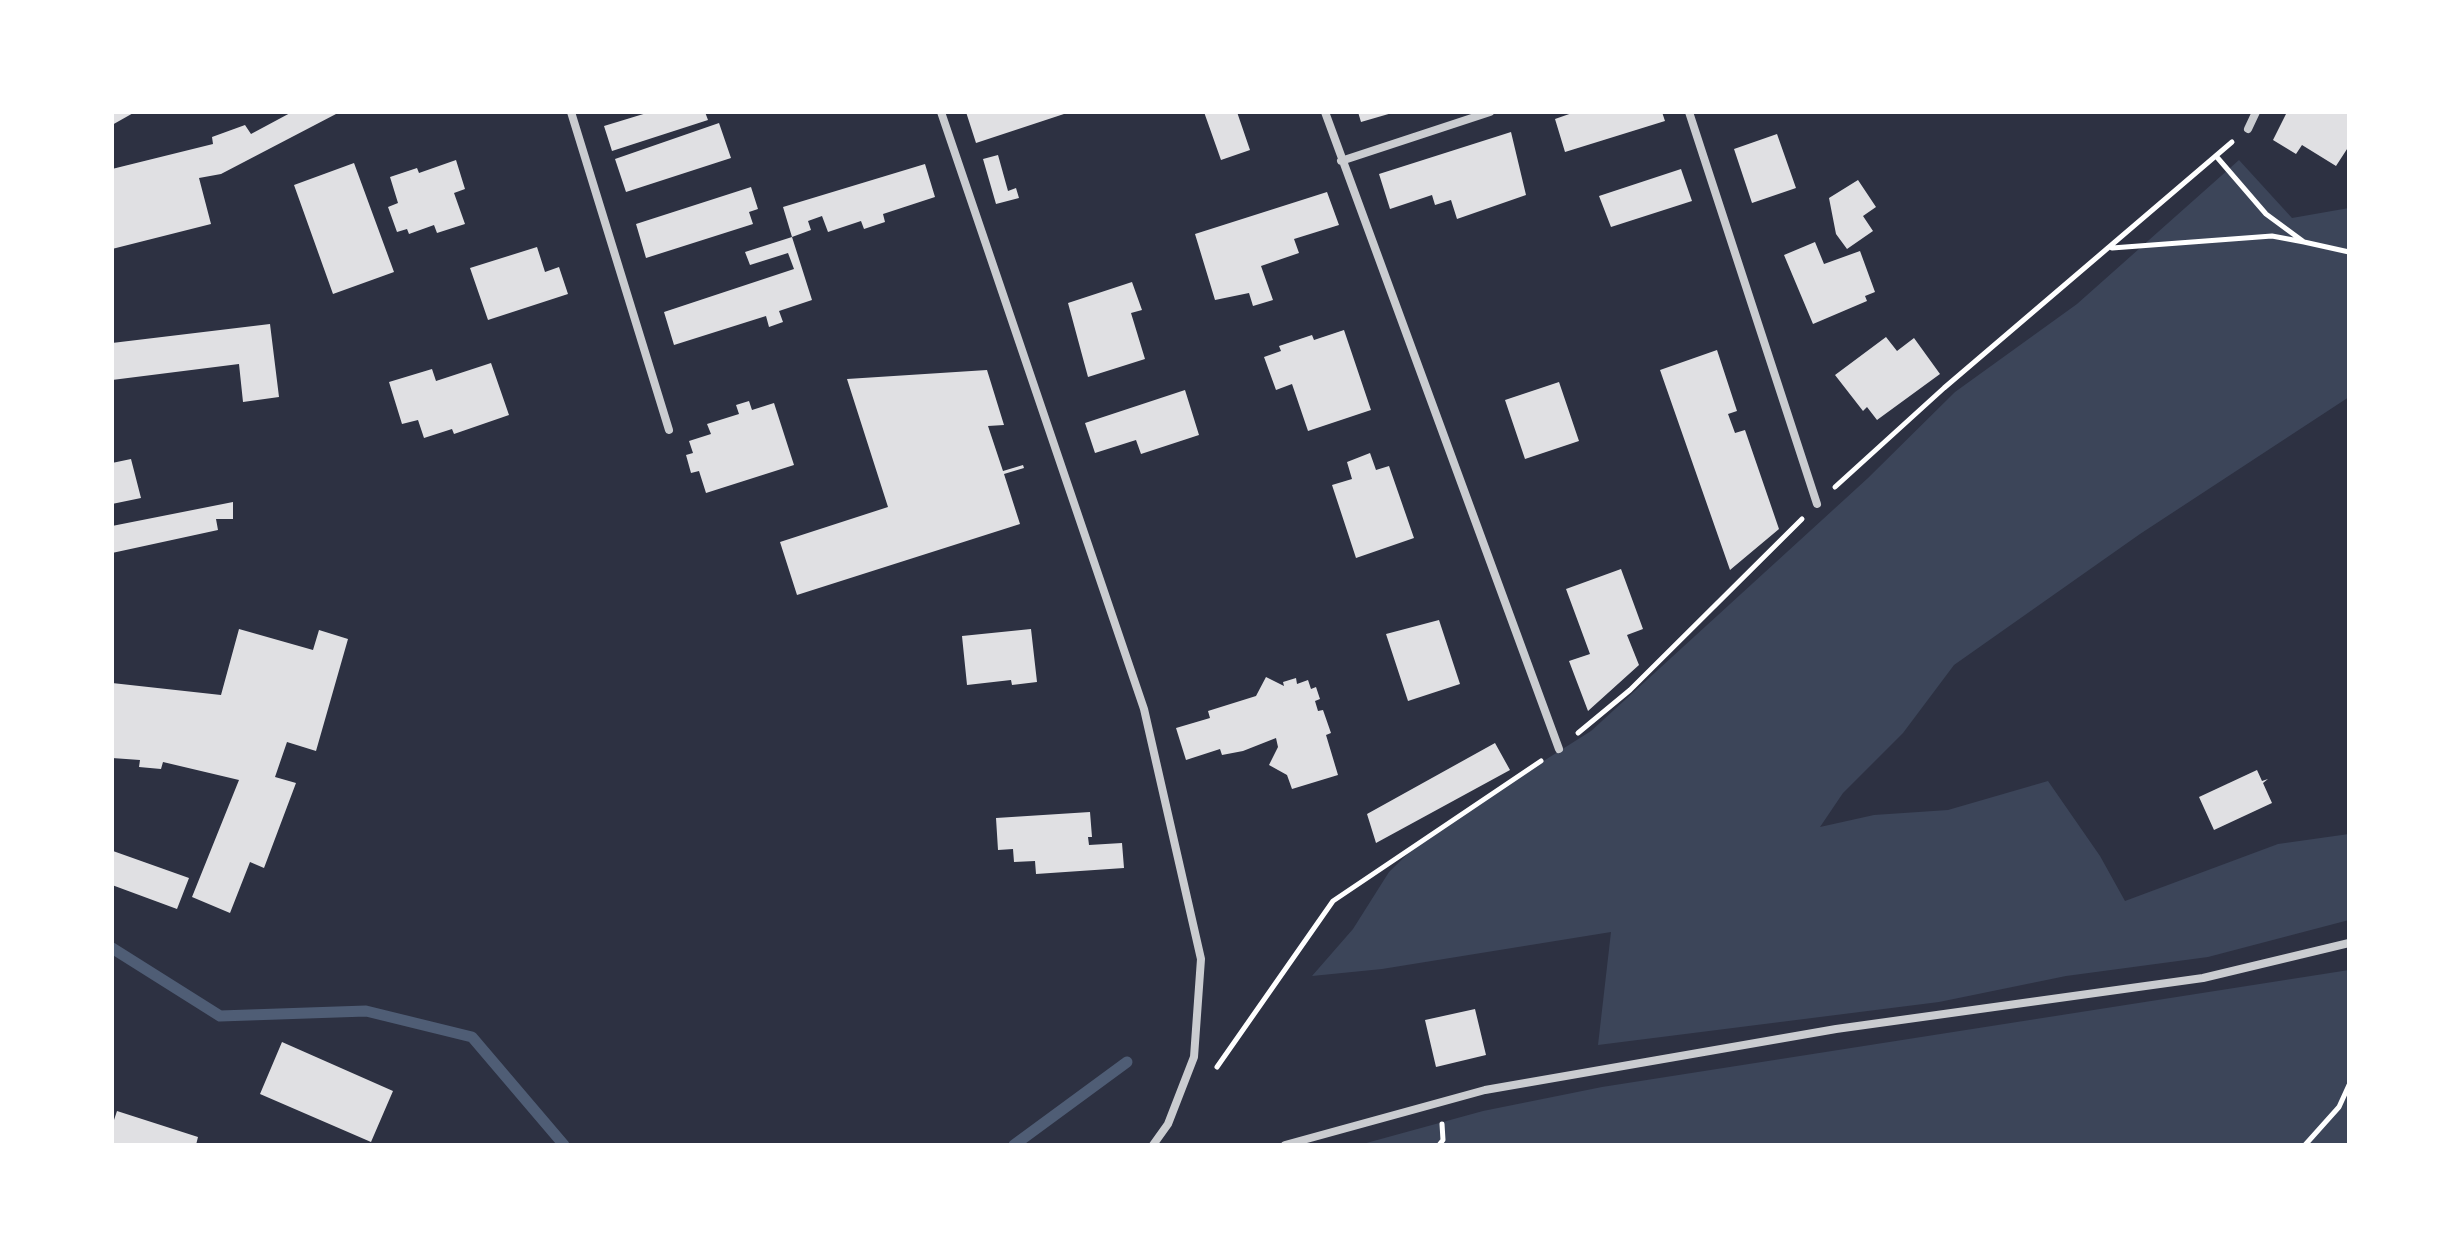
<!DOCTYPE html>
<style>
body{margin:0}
#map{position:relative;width:2461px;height:1257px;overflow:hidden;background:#2d3142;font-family:"Nunito Sans",sans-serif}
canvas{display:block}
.frame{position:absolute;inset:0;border:114px solid #fff;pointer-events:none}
</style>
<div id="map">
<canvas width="2461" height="1257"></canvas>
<div class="frame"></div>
</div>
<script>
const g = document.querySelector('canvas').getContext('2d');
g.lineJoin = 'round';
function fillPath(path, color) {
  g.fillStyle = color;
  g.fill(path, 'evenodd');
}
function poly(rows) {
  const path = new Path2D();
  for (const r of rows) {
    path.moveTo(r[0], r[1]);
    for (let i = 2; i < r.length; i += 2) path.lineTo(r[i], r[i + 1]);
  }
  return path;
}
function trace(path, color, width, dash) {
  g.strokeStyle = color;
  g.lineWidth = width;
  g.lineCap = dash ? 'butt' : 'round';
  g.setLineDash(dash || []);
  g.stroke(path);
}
const green = poly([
 [2239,160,2292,218,2349,208,2349,397,2140,534,1954,665,1903,733,1843,793,1820,827,1874,815,1948,810,2048,781,2100,856,2125,901,2278,844,2349,834,2349,920,2208,957,2066,976,1939,1002,1598,1045,1611,932,1382,969,1312,976,1353,929,1389,872,1428,834,1591,731,1868,478,1955,392,2077,304],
 [2349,970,2349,1145,1359,1145,1483,1111,1602,1087]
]);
const stream = poly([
 [112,948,220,1016,366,1011,472,1037,564,1145],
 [1014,1145,1127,1062]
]);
const building = poly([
 [112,112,135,112,112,125],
 [292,112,336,114,221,174,199,178,211,224,112,249,112,169,213,144,212,137,245,125,251,134],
 [650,112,705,112,708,120,612,151,604,126],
 [966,112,1067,112,1067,113,976,143],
 [1204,112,1237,112,1250,150,1221,160],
 [1358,112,1391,112,1392,113,1361,122],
 [1575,112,1662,112,1665,121,1565,152,1555,119],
 [2287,112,2349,112,2349,146,2336,166,2302,145,2296,154,2273,140],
 [719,123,731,158,626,192,615,159],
 [1511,132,1526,195,1457,219,1451,200,1435,205,1432,195,1390,209,1379,174],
 [1777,134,1796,188,1752,203,1734,149],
 [998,155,1008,191,1016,188,1019,198,996,204,983,159],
 [456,160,465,189,454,193,465,224,437,233,434,225,409,234,407,229,397,232,388,207,398,203,390,177,417,168,419,173],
 [354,163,394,272,333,294,294,185],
 [925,164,935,197,883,214,885,222,864,229,861,221,828,232,822,216,808,221,811,230,792,237,783,207],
 [1681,169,1692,201,1611,227,1599,196],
 [1858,180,1876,207,1863,216,1873,231,1847,249,1836,234,1829,198],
 [751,187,758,209,749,212,753,224,646,258,636,224],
 [1327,192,1339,225,1294,239,1299,253,1261,266,1273,300,1253,306,1249,293,1215,300,1195,234],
 [792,237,812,300,779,311,783,322,769,327,766,316,674,345,664,312,794,269,788,253,750,265,745,252],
 [1815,242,1824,264,1860,251,1875,292,1865,296,1867,301,1813,324,1784,255],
 [537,247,545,272,559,267,568,294,488,320,470,268],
 [1132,282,1142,310,1131,313,1145,359,1088,377,1068,303],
 [270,324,279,397,243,402,239,364,112,380,112,343],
 [1344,330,1371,410,1308,431,1292,384,1276,390,1264,357,1281,351,1279,346,1312,335,1314,340],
 [1886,337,1897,351,1914,338,1940,374,1877,420,1867,407,1863,411,1835,375],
 [1717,350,1737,411,1728,414,1735,433,1745,430,1779,529,1730,570,1660,370],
 [491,363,509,415,454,434,452,429,424,438,418,420,402,424,389,382,432,369,436,381],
 [987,370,1004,425,988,426,1003,471,1023,465,1024,468,1004,474,1020,524,797,595,780,542,888,507,847,379],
 [1559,382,1579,441,1525,459,1505,400],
 [1185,390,1199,435,1141,454,1136,440,1095,453,1085,423],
 [749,401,752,410,774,403,794,465,706,493,699,471,691,473,686,455,693,453,689,441,711,434,707,424,739,414,736,405],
 [1370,453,1376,470,1389,466,1414,538,1356,558,1332,485,1352,479,1347,462],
 [131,459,141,498,112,504,112,463],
 [233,502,233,519,216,519,218,530,112,553,112,526],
 [1621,569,1643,629,1627,635,1639,665,1588,711,1569,661,1590,654,1566,589],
 [1439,620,1460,684,1408,701,1386,634],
 [239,629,313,650,319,630,348,639,316,751,287,742,275,777,296,783,264,868,250,862,230,913,192,897,239,780,163,762,161,769,139,767,140,760,112,758,112,683,221,695],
 [1031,629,1037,682,1012,685,1011,680,967,685,962,636],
 [1266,677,1284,686,1283,682,1296,678,1297,684,1308,680,1311,689,1316,687,1320,699,1315,701,1318,711,1323,710,1331,733,1326,735,1338,775,1292,789,1287,775,1269,765,1278,747,1276,738,1243,751,1222,755,1220,749,1186,760,1176,728,1210,718,1208,711,1256,696],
 [1495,743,1510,770,1376,843,1367,814],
 [2257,770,2262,781,2268,779,2263,783,2272,803,2214,830,2199,797],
 [1090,812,1092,837,1088,837,1089,845,1122,843,1124,868,1036,874,1035,861,1014,862,1013,849,998,850,996,818],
 [113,851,189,878,177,909,112,885],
 [1475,1009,1486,1055,1436,1067,1425,1020],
 [282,1042,393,1091,371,1142,260,1094],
 [117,1111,198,1137,196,1145,112,1145,112,1126]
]);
const path = poly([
 [2216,156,2266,214,2304,242,2349,252],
 [2112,248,2272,236,2304,242],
 [1835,487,1944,388,2232,142],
 [1578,733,1630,690,1802,519],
 [1217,1067,1333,901,1541,761],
 [1439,1145,1443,1140,1442,1124],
 [2305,1145,2339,1107,2349,1085]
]);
const minor = poly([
 [571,112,669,430],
 [941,112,1144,709,1201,959,1194,1057,1168,1124,1153,1145],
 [1325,112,1559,749],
 [1689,112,1817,504],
 [2248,129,2256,112],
 [1341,161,1490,112],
 [1285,1145,1485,1090,1836,1029,2203,978,2349,943]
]);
fillPath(green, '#3c4559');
trace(stream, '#4f5d75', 11);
fillPath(building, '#e0e0e3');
trace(path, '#fff', 5);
trace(minor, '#caccd0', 8);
</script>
